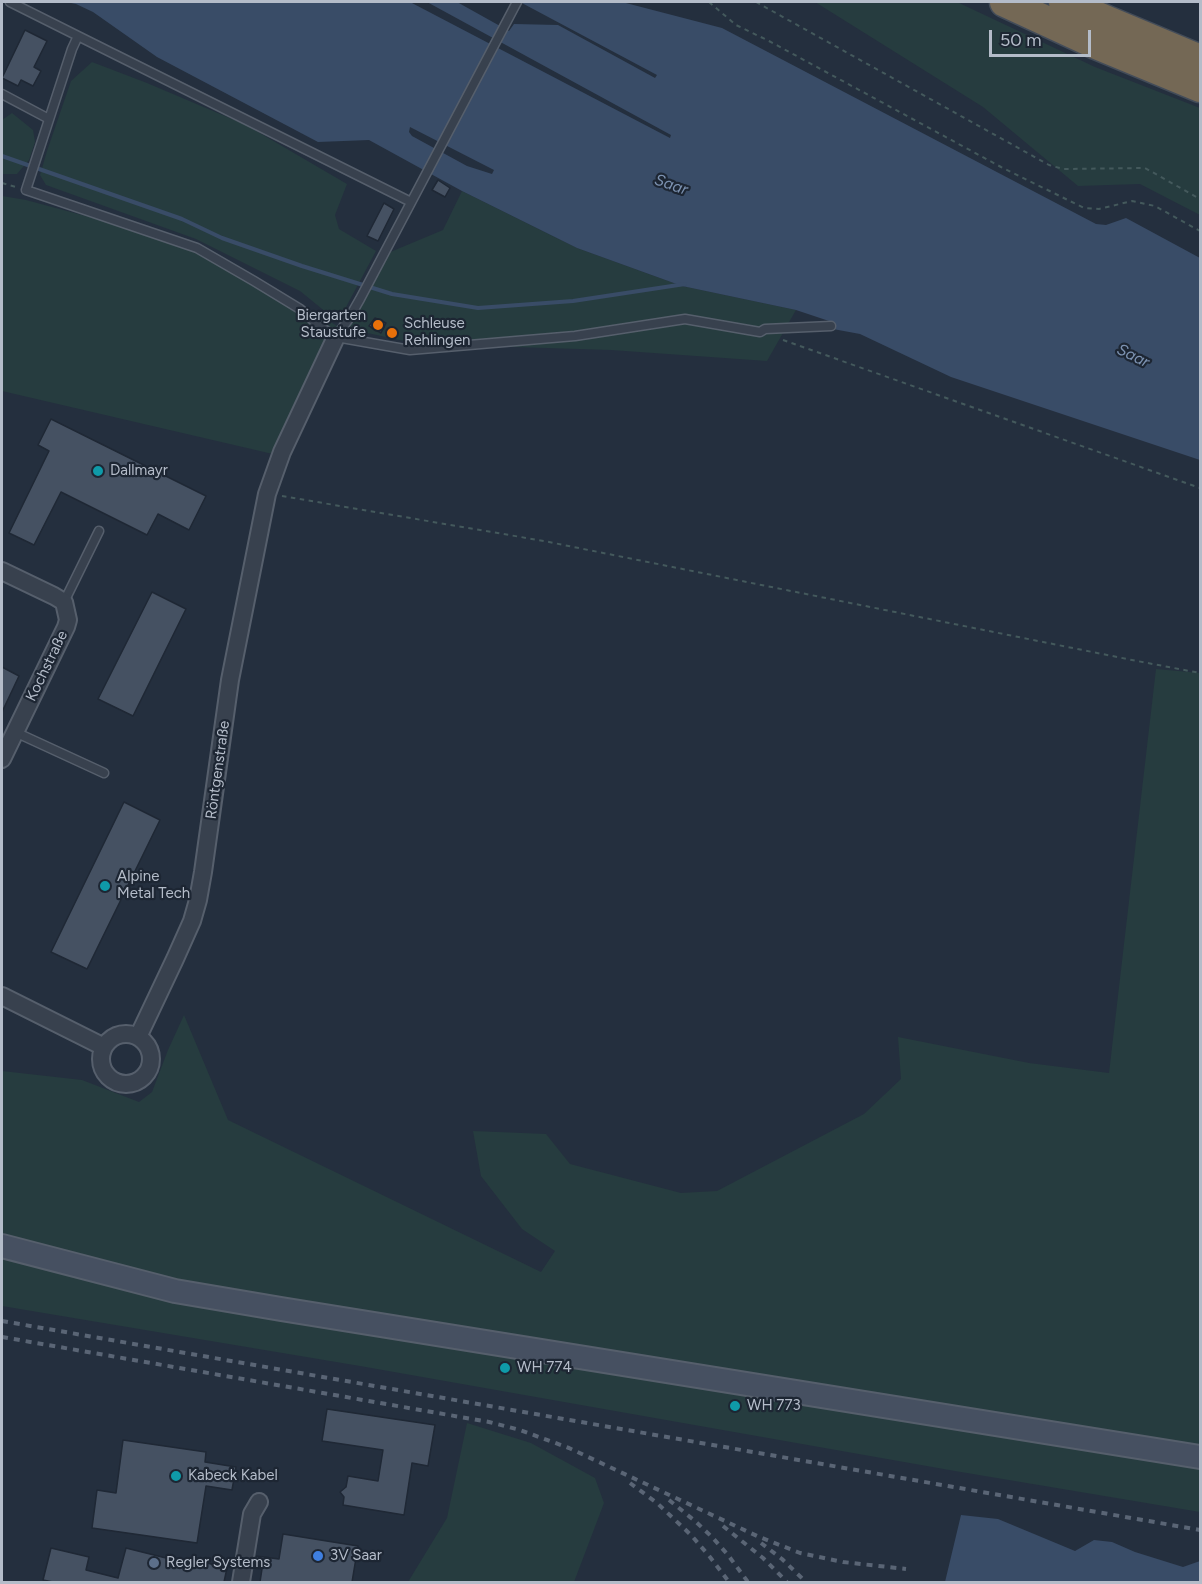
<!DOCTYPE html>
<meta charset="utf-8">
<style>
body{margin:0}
#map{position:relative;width:1202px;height:1584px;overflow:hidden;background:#242f3e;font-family:Figtree,sans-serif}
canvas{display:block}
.frame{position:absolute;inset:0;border:3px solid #b4bcc9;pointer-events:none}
.scale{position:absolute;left:989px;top:30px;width:102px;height:27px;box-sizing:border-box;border:3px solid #b4bcc9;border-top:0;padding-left:8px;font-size:18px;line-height:21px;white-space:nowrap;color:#b4bcc9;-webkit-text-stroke:4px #1d2633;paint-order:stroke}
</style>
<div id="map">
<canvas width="1202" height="1584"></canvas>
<div class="frame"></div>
<div class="scale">50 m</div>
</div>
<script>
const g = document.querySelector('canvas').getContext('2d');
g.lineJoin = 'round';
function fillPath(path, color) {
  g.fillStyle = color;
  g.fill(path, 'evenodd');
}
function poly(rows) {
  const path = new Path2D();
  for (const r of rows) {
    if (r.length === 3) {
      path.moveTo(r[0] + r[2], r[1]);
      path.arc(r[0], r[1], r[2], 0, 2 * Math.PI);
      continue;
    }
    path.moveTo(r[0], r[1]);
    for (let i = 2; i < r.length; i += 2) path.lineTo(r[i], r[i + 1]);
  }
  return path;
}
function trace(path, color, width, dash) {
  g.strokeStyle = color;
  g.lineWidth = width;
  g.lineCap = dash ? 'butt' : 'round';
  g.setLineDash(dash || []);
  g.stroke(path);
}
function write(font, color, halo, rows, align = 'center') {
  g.font = font + ' Figtree,sans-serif';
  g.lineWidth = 4.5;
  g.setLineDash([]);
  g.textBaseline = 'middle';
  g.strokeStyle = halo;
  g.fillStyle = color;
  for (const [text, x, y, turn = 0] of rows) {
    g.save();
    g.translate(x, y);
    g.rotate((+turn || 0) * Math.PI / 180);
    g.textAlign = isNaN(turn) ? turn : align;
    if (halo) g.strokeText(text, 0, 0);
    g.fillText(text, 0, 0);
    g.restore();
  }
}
const green = poly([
 [815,2,957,2,1095,67,1200,108,1200,215,1140,184,1078,186,983,107],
 [92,62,147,83,246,125,347,184,335,215,339,229,376,251,338,322,300,291,196,239,46,185,40,175,47,151,71,81],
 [12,113,33,130,35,142,29,160,17,174,2,174,2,120],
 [462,191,577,248,682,286,796,310,767,361,611,350,418,344,340,327,290,458,2,391,2,196,26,200,201,247,339,327,376,258,443,230],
 [1156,669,1200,673,1200,1512,955,1471,360,1366,2,1306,2,1071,82,1080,139,1102,152,1092,168,1050,184,1015,228,1120,541,1272,555,1251,522,1229,481,1176,473,1131,546,1134,570,1164,681,1193,717,1191,864,1114,901,1079,898,1037,1029,1063,1109,1073],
 [467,1423,531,1443,595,1478,604,1503,574,1582,408,1582,447,1518]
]);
const water = poly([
 [66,2,410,2,670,138,671,135,427,2,457,2,509,31,514,24,558,25,655,78,657,75,520,2,622,2,722,28,1096,224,1106,225,1126,218,1200,258,1200,460,951,377,860,334,833,329,832,322,796,310,682,286,577,248,462,191,369,140,318,142,157,57,93,12,76,4],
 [410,127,494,170,492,174,467,166,412,136,409,132],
 [961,1515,998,1519,1075,1551,1094,1540,1112,1542,1135,1552,1183,1567,1200,1561,1200,1582,945,1582]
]);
const stream = poly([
 [2,156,182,219,222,238,302,266,392,294,478,308,573,301,685,284]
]);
const building = poly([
 [25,30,47,41,34,67,41,71,33,86,21,80,18,86,2,78,25,30],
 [438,180,450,188,445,197,432,190,438,180],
 [384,203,394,209,378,241,367,236,384,203],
 [375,318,386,323,381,333,369,326,375,318],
 [51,419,206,496,189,530,158,514,147,535,61,492,34,545,9,533,49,451,38,445,51,419],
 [152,592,186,609,133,716,98,699,152,592],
 [2,667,19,676,2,712,2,667],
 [124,802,160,820,87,969,51,952,124,802],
 [327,1409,435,1425,428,1466,412,1463,404,1515,343,1505,344,1497,340,1492,346,1487,348,1476,378,1481,383,1450,322,1441,327,1409],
 [123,1440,206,1452,205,1462,236,1467,232,1490,206,1486,197,1543,92,1528,97,1490,116,1493,123,1440],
 [283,1534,358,1546,352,1582,260,1582,262,1569,254,1568,256,1556,279,1559,283,1534],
 [51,1548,89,1557,86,1570,118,1578,126,1548,198,1566,199,1561,227,1568,224,1582,53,1582,43,1580,51,1548]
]);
const path = poly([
 [709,2,736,25,769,41,1001,167,1084,208,1099,209,1132,201,1155,206,1200,231],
 [756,2,1049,165,1063,169,1145,168,1200,199],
 [2,183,16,187],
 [783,340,1200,488],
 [282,496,544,541,1132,660,1200,673]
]);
const lane = poly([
 [10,2,78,36],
 [2,94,49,119],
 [411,202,78,36,72,49,26,190,197,248,254,281,300,309,322,328,336,337,410,350,575,336,685,319,760,332,765,329,831,326],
 [336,337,348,320,360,299,517,2],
 [64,602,99,531],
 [15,732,104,773]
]);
const street = poly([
 [2,571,54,596,64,602,68,620,66,627,2,759],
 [2,996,104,1047],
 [126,1059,25],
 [138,1037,175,959,192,921,198,900,203,872,230,680,267,494,282,452,336,337],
 [241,1582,252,1514,259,1502]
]);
const secondary = poly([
 [2,1246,175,1291,281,1309,1200,1457]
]);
const highway = poly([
 [1005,2,1096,44,1200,87],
 [1064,2,1107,21,1200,60]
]);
const rail = poly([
 [2,1321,1200,1530],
 [2,1337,489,1422,520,1430,569,1448,757,1536,800,1553,843,1562,906,1569],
 [630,1483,657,1503,691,1535,710,1557,729,1582],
 [669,1500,695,1521,712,1537,728,1555,748,1582],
 [723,1526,763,1558,787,1582],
 [761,1543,782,1559,806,1582]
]);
const markers = [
 [378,325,6,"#e8710a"],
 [392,333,6,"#e8710a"],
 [98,471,6,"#0f9aa8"],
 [105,886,6,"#0f9aa8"],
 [505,1368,6,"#0f9aa8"],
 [735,1406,6,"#0f9aa8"],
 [176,1476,6,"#0f9aa8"],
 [318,1556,6,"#3f7fe0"],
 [154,1563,6,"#5c6f8a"]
];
const poiNames = [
 ["Biergarten",366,316,"right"],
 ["Staustufe",366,333,"right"],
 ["Schleuse",404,324],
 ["Rehlingen",404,341],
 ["Dallmayr",110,471],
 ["Alpine",117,877],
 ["Metal Tech",117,894],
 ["WH 774",517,1368],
 ["WH 773",747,1406],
 ["Kabeck Kabel",188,1476],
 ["3V Saar",330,1556],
 ["Regler Systems",166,1563]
];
const streetNames = [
 ["Kochstraße",47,666,-64],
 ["Röntgenstraße",218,770,-82]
];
const waterNames = [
 ["Saar",671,185,19],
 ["Saar",1133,356,26]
];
fillPath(green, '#263c3f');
fillPath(water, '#394c67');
trace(stream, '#394c67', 4);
fillPath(building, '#455162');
trace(building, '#1f2835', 1.5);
trace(lane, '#565f6c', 11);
trace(street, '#565f6c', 20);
trace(secondary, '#565f6c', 26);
trace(highway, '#434c59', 33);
trace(path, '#44595c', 2, [4.5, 4.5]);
trace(lane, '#38414e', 8);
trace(street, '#38414e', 16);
trace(secondary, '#465061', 22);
trace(highway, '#746855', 30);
trace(rail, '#5a6575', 4, [6, 6]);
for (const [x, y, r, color] of markers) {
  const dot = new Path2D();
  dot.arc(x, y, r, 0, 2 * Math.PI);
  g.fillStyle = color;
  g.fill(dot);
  trace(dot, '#1d2633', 2);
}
write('15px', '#b4bcc9', '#1d2633', poiNames, 'left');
write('15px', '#b4bcc9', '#1d2633', streetNames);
write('italic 16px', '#7c92b1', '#1d2633', waterNames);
</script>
